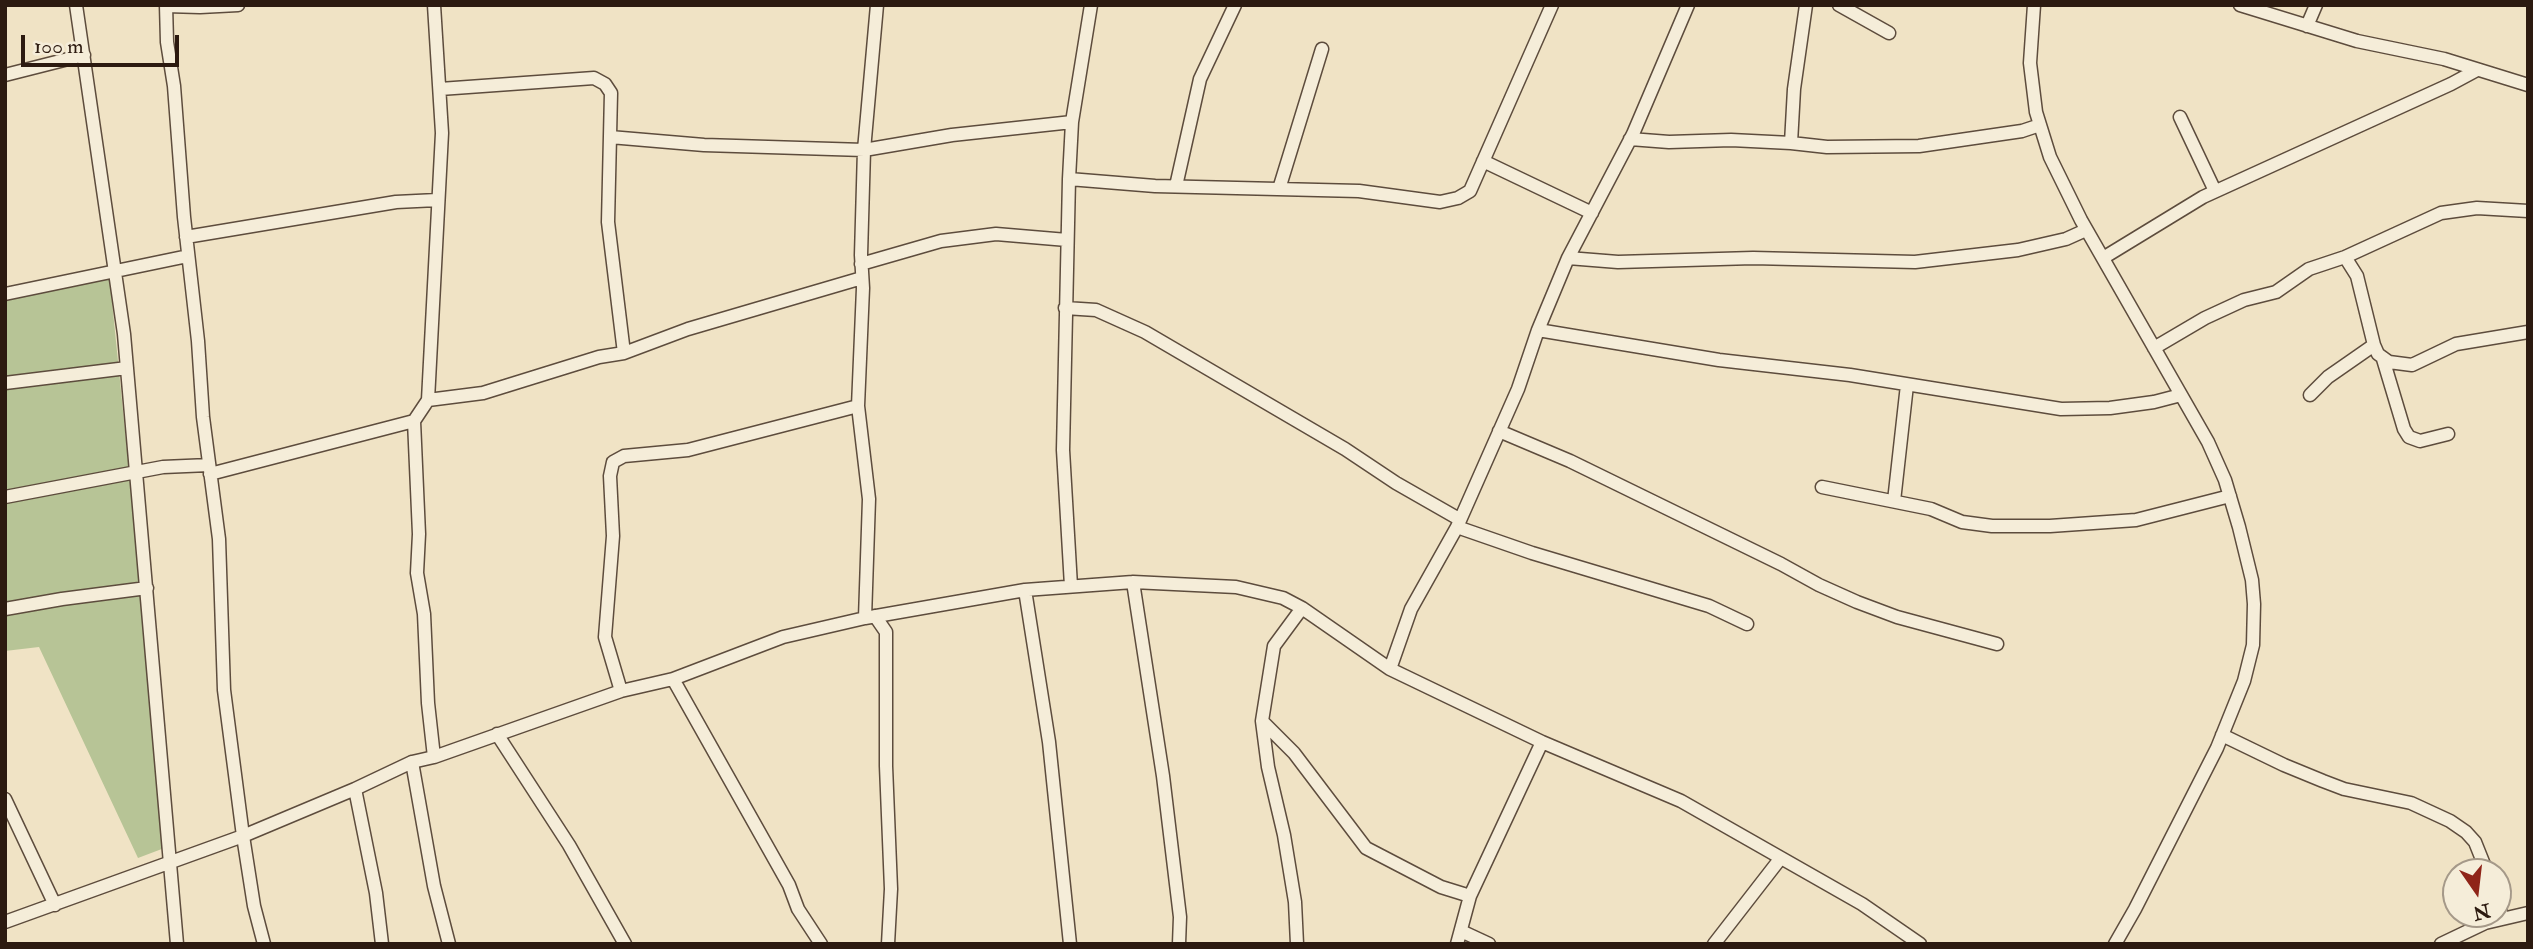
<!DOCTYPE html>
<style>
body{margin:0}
#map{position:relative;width:2533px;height:949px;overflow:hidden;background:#f0e3c5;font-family:"IM FELL Double Pica",serif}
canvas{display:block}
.frame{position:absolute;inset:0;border:7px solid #2c1a10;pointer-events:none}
.north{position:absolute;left:2442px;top:858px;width:70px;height:70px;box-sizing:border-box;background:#f5edd9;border:2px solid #a59989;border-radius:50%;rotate:166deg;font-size:19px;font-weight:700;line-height:28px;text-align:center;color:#2c1a10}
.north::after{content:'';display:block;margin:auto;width:24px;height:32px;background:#8f2418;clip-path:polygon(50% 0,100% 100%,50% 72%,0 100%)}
.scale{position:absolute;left:21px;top:35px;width:158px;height:32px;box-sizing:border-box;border:4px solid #2c1a10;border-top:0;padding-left:9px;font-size:21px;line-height:24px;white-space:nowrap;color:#2c1a10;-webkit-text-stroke:5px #f5edd9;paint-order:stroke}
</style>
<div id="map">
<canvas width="2533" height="949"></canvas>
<div class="frame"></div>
<div class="north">N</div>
<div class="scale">100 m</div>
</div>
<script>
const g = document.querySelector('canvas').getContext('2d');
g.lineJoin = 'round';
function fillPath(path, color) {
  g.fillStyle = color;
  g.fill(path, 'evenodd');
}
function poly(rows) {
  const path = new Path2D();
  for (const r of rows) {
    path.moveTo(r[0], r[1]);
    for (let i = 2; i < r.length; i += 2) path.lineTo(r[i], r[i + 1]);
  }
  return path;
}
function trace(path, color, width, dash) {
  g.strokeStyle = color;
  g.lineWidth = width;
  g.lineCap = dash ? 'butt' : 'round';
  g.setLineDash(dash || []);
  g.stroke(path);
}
const green = poly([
 [109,272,167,847,138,858,39,647,5,651,5,294]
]);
const minor = poly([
 [76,5,124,334,177,944],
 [166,5,167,42,174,86,184,217,198,341,203,417,219,539,224,690,243,836,254,906,264,944],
 [434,5,442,133,428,400,414,421,419,534,417,573,424,614,428,703,434,757],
 [1839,5,1889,33],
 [2034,5,2030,63,2036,112,2050,157,2081,220,2208,442,2225,480,2239,527,2252,580,2254,604,2253,645,2244,681,2217,748,2135,909,2115,944],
 [2240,5,2357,41,2444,59,2528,85],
 [166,6,200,7,238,5],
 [2307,26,2316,5],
 [5,75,84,55],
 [440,89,594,78,605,84,611,93,608,222,624,353],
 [2180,117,2215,191],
 [610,137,704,145,864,150,952,135,1072,122],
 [1630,139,1669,142,1731,140,1791,143,1827,147,1919,146,2022,131,2040,125],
 [1791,143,1794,89,1806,5],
 [1483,161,1592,213],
 [1069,179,1155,186,1359,191,1440,202,1458,198,1470,191,1552,5],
 [1176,186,1200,79,1235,5],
 [1279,189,1322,49],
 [186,237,396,202,437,200],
 [2345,257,2357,276,2374,345,2378,354,2389,362,2412,365,2456,344,2528,332],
 [1568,258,1618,262,1753,258,1915,262,2018,250,2066,239,2086,230],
 [2103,258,2203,197,2451,84,2477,70],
 [861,264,941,241,996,234,1067,240],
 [5,294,188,256],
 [1065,308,1096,310,1145,332,1345,449,1396,483,1459,519],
 [1538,330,1719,360,1850,375,2061,409,2110,408,2154,402,2181,395],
 [2154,348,2205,318,2244,300,2276,292,2309,269,2345,257,2441,213,2477,208,2528,211],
 [2383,359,2404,429,2409,437,2420,441,2448,434],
 [5,383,127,368],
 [2310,395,2328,377,2374,345],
 [428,400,483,393,599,357,624,353,688,329,862,278],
 [1499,431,1570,461,1781,564,1819,585,1857,602,1897,617,1997,644],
 [210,474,414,421],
 [1822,487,1931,509,1962,522,1992,526,2050,526,2136,520,2230,496],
 [5,497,163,467,209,465],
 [1894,501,1907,385],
 [1457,527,1532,553,1709,606,1747,624],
 [1133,582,1163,776,1180,917,1179,944],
 [1071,586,1063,450,1069,179,1072,122,1091,5],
 [1025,590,1049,742,1070,944],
 [5,609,62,599,147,588],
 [875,616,886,632,886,766,891,889,888,944],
 [865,618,869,499,858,406,863,288,861,255,864,150,877,5],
 [1390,669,1411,609,1457,527,1518,389,1538,330,1568,258,1633,134,1688,5],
 [673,679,789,885,798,909,821,944],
 [621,691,605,637,613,536,610,476,613,462,624,456,688,450,858,406],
 [1262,721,1294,753,1366,848,1441,887,1470,896],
 [497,734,569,845,625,944],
 [2222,735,2284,765,2323,781,2344,789,2411,803,2450,821,2466,832,2475,842,2487,872],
 [412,762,434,886,449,944],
 [355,789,376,893,382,944],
 [5,799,55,905],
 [2498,904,2503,918],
 [5,922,243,836,355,789,412,762,434,757,621,691,673,679,783,637,865,618,1025,590,1133,582,1236,587,1283,598,1302,608,1390,669,1542,742,1681,801,1862,904,1920,944],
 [1461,931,1489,944],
 [1297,944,1295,902,1284,835,1268,767,1262,721,1274,646,1302,608],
 [1457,944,1470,896,1542,742],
 [1714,944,1780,859],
 [2441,944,2485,923,2528,913]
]);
fillPath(green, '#b7c496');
trace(minor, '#5d4c3d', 15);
trace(minor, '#f5edd9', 12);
</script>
